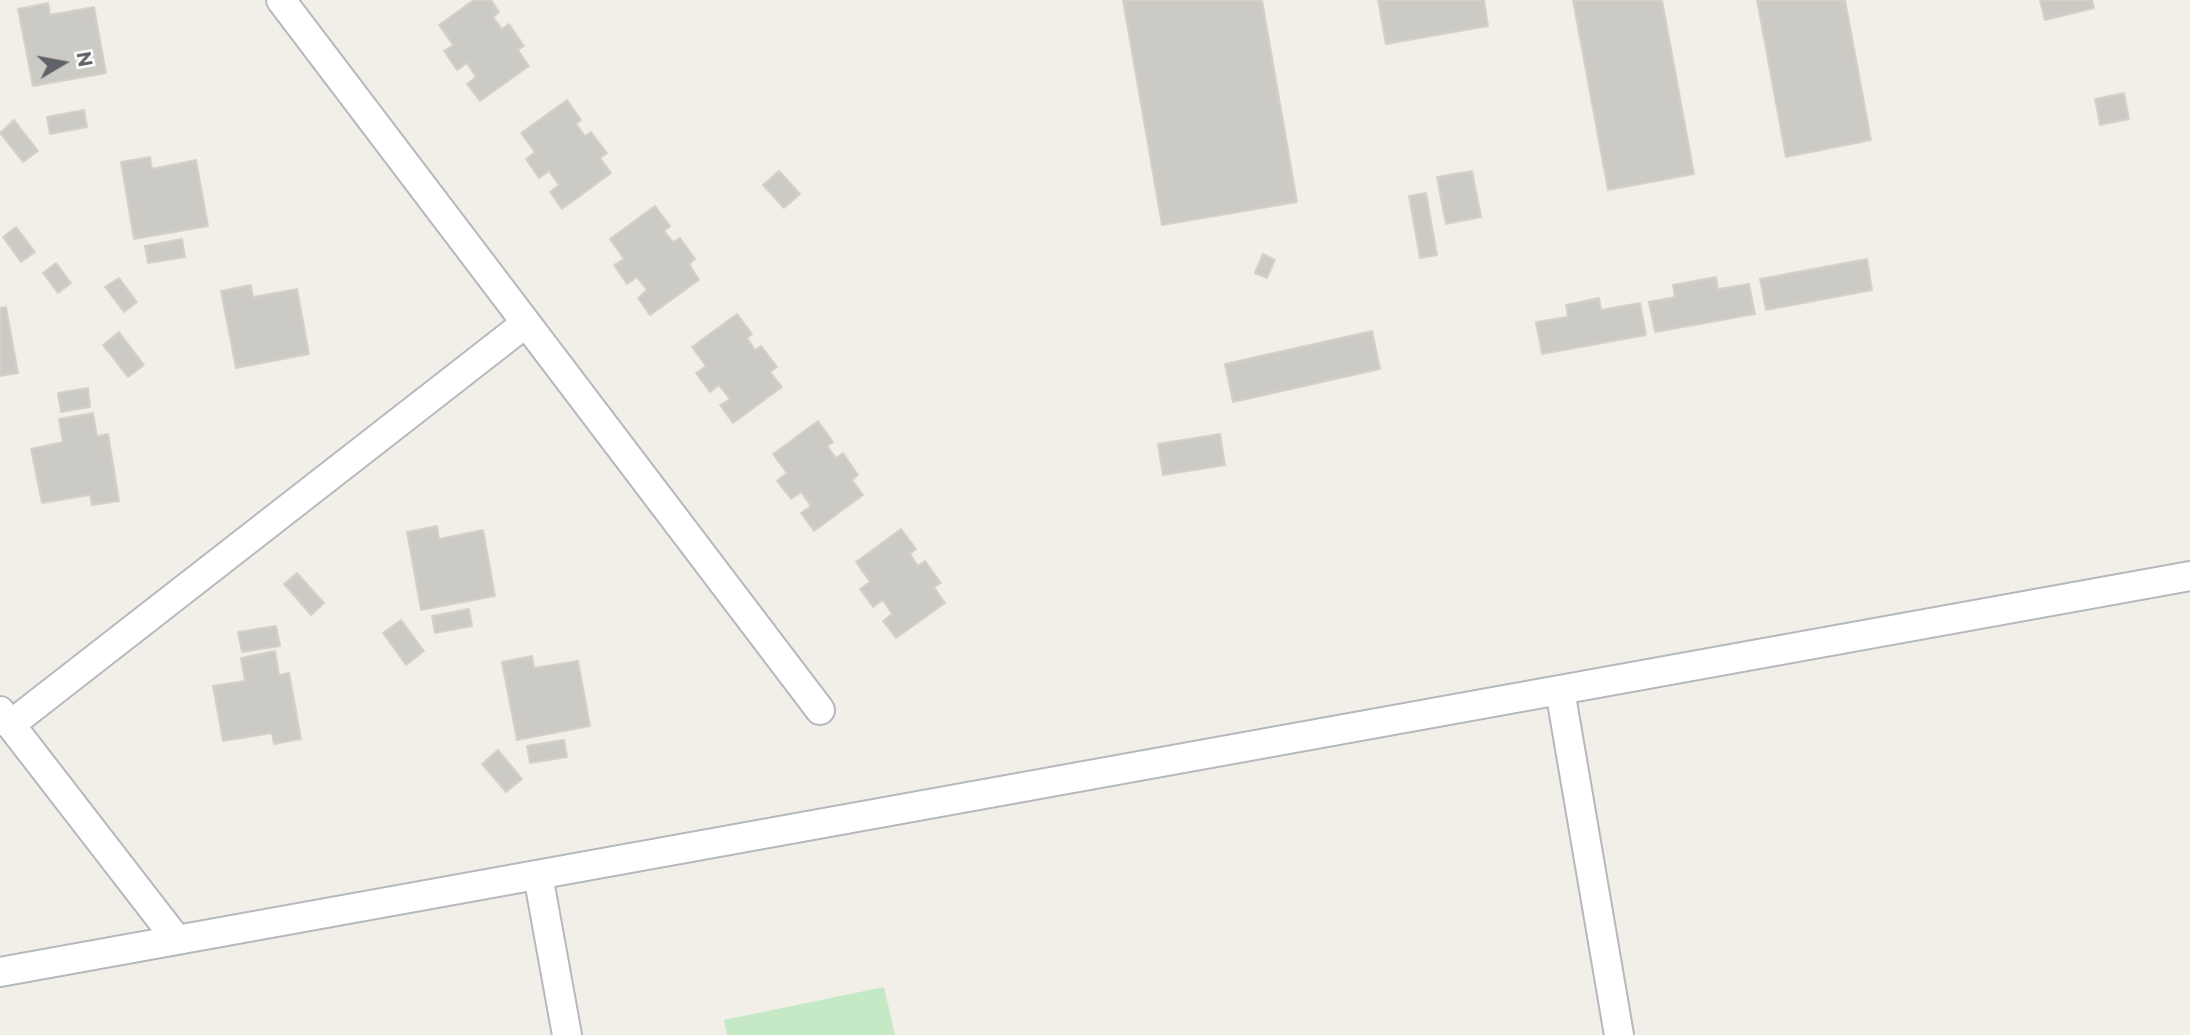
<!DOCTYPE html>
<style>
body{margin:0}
#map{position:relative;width:2190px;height:1035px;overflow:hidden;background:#f1efe8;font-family:Montserrat,sans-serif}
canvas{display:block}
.north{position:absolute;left:28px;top:28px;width:70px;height:70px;-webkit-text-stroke:5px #fff;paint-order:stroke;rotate:80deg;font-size:19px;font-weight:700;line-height:28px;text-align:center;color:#5f6368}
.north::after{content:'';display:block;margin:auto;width:24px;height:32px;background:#5f6368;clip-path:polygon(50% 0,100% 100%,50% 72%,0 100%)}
</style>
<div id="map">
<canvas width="2190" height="1035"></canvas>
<div class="north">N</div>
</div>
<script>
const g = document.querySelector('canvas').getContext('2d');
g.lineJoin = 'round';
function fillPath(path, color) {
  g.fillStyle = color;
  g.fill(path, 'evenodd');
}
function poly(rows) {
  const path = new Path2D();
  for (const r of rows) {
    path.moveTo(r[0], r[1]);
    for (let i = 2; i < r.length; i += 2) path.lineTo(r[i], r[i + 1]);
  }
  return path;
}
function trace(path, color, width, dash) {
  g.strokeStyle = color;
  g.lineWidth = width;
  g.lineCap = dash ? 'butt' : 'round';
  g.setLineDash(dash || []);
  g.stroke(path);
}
const green = poly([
 [884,987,895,1035,727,1035,724,1020]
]);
const building = poly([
 [474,0,491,0,499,12,493,17,502,29,509,24,524,46,518,50,529,66,480,101,467,84,476,77,467,63,457,70,444,51,453,45,439,25,474,0],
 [1123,0,1262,0,1297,202,1162,225,1123,0],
 [1378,0,1484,0,1488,26,1386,44,1378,0],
 [1573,0,1662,0,1694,174,1608,190,1573,0],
 [1757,0,1845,0,1871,140,1786,157,1757,0],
 [2040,0,2092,0,2094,8,2045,20,2040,0],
 [48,3,50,15,94,7,106,73,33,86,18,9,48,3],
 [2124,93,2129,119,2100,125,2095,99,2124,93],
 [567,100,581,120,576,124,585,136,591,132,607,153,600,158,611,173,562,209,550,192,559,185,549,171,539,178,526,159,535,152,521,133,567,100],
 [84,110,87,127,50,134,47,117,84,110],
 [14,120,38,151,23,162,0,133,14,120],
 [150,157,152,169,196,160,208,226,134,239,121,162,150,157],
 [779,171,800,194,784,208,763,185,779,171],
 [1472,171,1481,217,1446,224,1437,177,1472,171],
 [1426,193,1437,255,1420,258,1409,196,1426,193],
 [655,206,670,226,664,231,673,242,680,238,695,259,689,264,699,280,650,315,638,298,647,290,637,277,627,284,614,265,624,259,610,239,655,206],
 [16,227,35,252,21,262,3,237,16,227],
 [182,239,185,257,148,263,145,246,182,239],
 [1263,254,1275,260,1267,278,1255,273,1263,254],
 [1867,259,1872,290,1766,310,1760,279,1867,259],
 [56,263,71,283,58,293,43,273,56,263],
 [1716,277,1718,289,1749,284,1755,314,1655,332,1649,302,1675,297,1673,285,1716,277],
 [119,278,137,302,124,312,105,287,119,278],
 [251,285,253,297,297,289,309,354,236,368,221,291,251,285],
 [1599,298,1601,310,1640,303,1646,335,1542,354,1536,322,1568,317,1566,305,1599,298],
 [6,307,18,373,0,376,0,308,6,307],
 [737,314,752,334,747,338,755,350,761,346,777,367,770,372,782,387,733,423,720,405,730,399,719,385,710,392,696,373,706,366,692,347,737,314],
 [1372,331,1380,369,1233,402,1225,364,1372,331],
 [119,332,144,365,128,377,103,345,119,332],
 [88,388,90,407,61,412,58,393,88,388],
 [93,413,97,436,108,434,119,501,92,505,90,495,42,503,31,449,63,442,59,419,93,413],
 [818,421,833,442,827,446,836,458,843,453,858,475,852,480,863,495,814,531,801,513,811,506,801,492,791,499,777,481,787,473,773,454,818,421],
 [1220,434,1225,465,1163,475,1158,444,1220,434],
 [437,526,439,539,483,530,495,596,421,610,407,532,437,526],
 [901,529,916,549,910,554,918,566,925,561,941,583,934,587,945,603,896,638,883,621,892,614,883,600,873,607,860,589,870,582,856,562,901,529],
 [297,573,324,603,311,615,284,584,297,573],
 [469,609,472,626,435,633,432,616,469,609],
 [401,620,424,651,406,665,383,633,401,620],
 [276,626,280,646,242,652,238,632,276,626],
 [275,651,279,675,289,673,301,739,274,744,272,733,223,741,213,686,245,681,241,658,275,651],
 [532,656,534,668,578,661,590,726,517,740,502,662,532,656],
 [564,740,567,757,530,763,527,746,564,740],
 [498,750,522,779,506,792,482,764,498,750]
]);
const street = poly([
 [281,0,820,710],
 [1560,690,1619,1035],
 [0,711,177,940],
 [10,725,526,323],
 [538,875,567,1035],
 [0,972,2190,576]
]);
fillPath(green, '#c5e8c5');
fillPath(building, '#cccac5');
trace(building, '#d6d1c6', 2);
trace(street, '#b5b8bc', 32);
trace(street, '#fff', 28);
</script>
